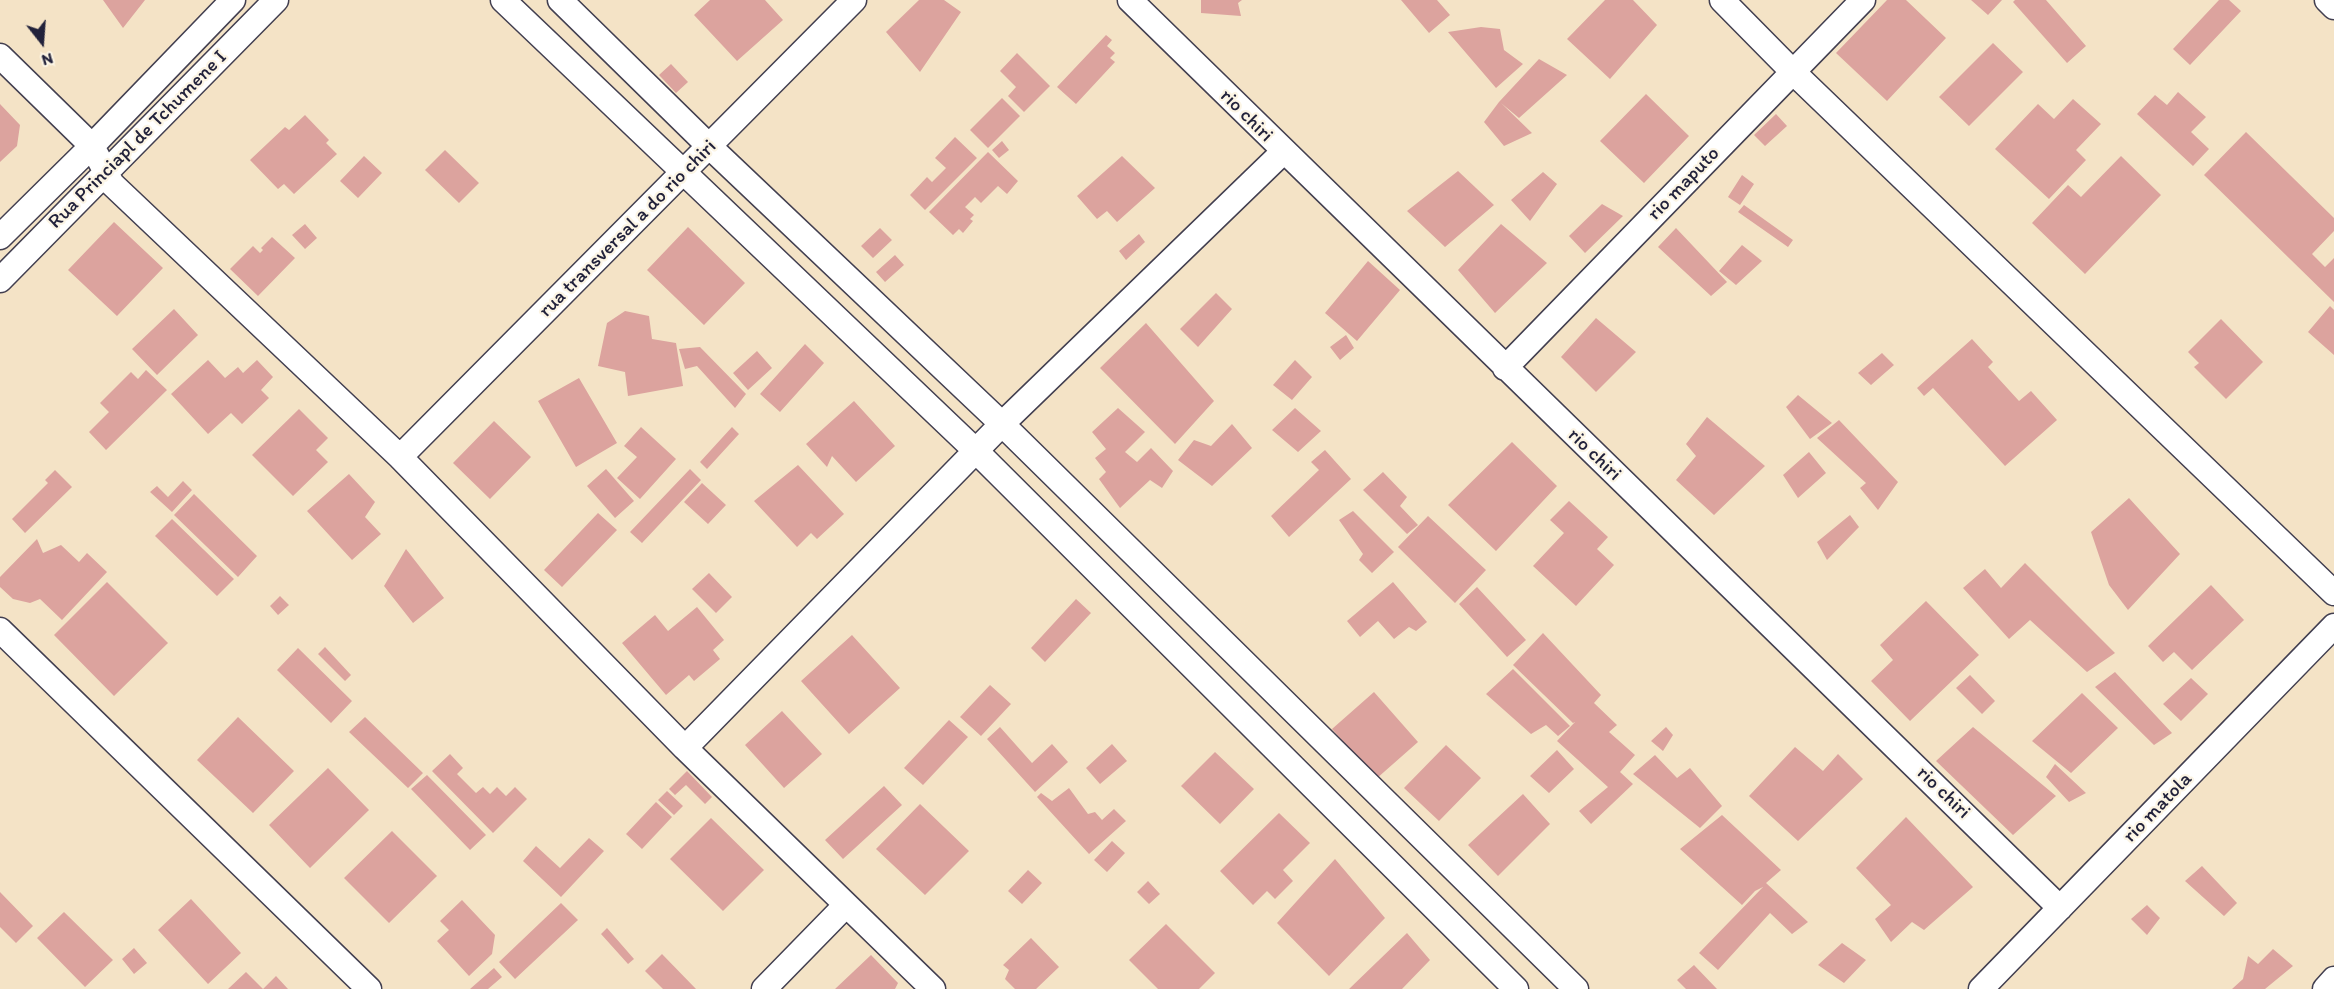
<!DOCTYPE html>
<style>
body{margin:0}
#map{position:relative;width:2334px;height:989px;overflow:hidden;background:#f4e3c6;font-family:Itim,sans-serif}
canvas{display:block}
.north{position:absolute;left:12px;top:12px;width:60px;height:60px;-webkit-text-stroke:4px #fcf5e5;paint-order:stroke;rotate:163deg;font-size:16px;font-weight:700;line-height:24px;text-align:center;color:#22223b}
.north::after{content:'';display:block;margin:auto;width:21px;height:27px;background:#22223b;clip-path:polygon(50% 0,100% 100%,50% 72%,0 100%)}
</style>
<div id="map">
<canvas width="2334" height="989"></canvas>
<div class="north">N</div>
</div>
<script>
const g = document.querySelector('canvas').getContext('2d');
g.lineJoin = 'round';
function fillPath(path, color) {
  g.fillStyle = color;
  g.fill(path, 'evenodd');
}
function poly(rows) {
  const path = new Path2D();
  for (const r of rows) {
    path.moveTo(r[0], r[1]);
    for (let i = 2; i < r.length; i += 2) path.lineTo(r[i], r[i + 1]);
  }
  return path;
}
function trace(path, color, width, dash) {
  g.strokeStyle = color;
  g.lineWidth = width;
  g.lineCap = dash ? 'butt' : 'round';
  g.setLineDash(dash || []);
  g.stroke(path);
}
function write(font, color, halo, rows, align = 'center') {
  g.font = font + ' Itim,sans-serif';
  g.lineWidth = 4.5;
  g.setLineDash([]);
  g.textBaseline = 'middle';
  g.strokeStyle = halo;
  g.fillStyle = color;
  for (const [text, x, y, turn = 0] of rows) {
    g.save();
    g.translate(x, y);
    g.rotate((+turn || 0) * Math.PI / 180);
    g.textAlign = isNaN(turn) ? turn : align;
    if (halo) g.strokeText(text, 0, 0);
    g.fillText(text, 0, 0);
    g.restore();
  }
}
const building = poly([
 [103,0,145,0,123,28],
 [710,0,765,0,783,20,737,61,694,15],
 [919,0,944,0,961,12,920,72,886,32],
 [1201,0,1242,0,1238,3,1241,16,1201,13],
 [1401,0,1437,0,1450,15,1429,33],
 [1605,0,1633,0,1657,25,1610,79,1567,39],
 [1887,0,1906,0,1946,38,1887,101,1836,53],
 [1971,0,2002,0,1988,15],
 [2015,0,2046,0,2086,46,2067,63,2013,2],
 [2219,0,2229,0,2241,11,2190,65,2173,49],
 [1481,27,1500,29,1504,50,1523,64,1496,88,1448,32],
 [1106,35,1112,40,1107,46,1115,53,1110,58,1115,62,1076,104,1057,87],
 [1993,43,2023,72,1969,126,1939,97],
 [1017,53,1050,86,1024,112,1008,96,1016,87,1000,71],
 [1539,59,1567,75,1519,118,1501,103,1532,133,1504,146,1484,122,1499,102],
 [671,64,688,82,676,93,659,75],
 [2178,92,2206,117,2191,132,2209,149,2193,166,2137,114,2155,95,2167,105],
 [1646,94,1689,136,1644,183,1600,141],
 [1002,98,1020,116,988,148,970,130],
 [2073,99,2101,124,2076,150,2086,160,2049,199,1995,149,2038,104,2054,119],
 [0,104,20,125,17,146,0,162],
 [1776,114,1787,126,1765,146,1754,135],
 [305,115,329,140,326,143,337,154,294,194,284,184,278,189,250,160,285,127,289,130],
 [2246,132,2334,218,2334,231,2312,254,2325,267,2334,258,2334,302,2204,175],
 [955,137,977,158,925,210,910,195,927,177,932,182,946,168,935,158],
 [1002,141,1009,150,999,158,992,150],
 [445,150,479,183,459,203,425,170],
 [988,152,1018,181,1007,194,998,186,981,203,975,197,965,207,974,215,970,219,973,221,963,233,959,229,953,235,929,212],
 [364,156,382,173,358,198,340,181],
 [1122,156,1155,188,1117,222,1107,211,1097,219,1077,196],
 [2121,156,2161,195,2085,274,2032,223,2068,185,2081,197],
 [1458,171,1494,205,1445,247,1407,211],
 [1543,172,1557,184,1530,221,1511,200],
 [1742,175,1754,184,1740,205,1728,197],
 [1602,204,1623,216,1585,253,1569,236],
 [1744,205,1793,240,1788,247,1738,212],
 [114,222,163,268,117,316,68,270],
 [305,224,317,238,305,249,292,235],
 [1501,224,1547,263,1495,313,1458,270],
 [688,227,745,283,704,325,647,270],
 [880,228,892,240,873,258,861,246],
 [1676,228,1727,282,1711,296,1658,247],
 [1139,234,1145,242,1126,260,1119,251],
 [272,237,295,258,258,296,230,269,253,246,260,253,263,250,261,248],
 [1742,245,1762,261,1736,285,1719,271],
 [895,255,904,265,885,282,876,272],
 [1368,261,1400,290,1357,341,1325,313],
 [1216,293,1232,309,1198,347,1180,329],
 [2330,306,2334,310,2334,355,2308,332],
 [174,309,198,335,157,375,132,349],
 [625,311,649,316,652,339,676,343,683,386,628,396,625,372,598,366,607,323],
 [1596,318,1636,352,1596,392,1561,357],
 [2221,319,2263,362,2226,399,2194,367,2199,363,2188,352],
 [1146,323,1214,401,1175,444,1100,368],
 [1346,335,1354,348,1340,360,1330,347],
 [1972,339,1993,362,1988,367,2019,401,2031,391,2057,420,2005,466,1933,388,1924,396,1917,388],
 [805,344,824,363,780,412,760,394],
 [700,347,746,394,735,408,697,366,685,369,679,349],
 [757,351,772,368,748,390,733,373],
 [1882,353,1894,365,1871,385,1858,373],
 [208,360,225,378,238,367,243,373,257,360,273,377,261,390,269,398,242,424,231,413,208,434,171,394],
 [1295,360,1312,377,1292,400,1273,385],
 [146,370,167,390,106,450,89,432,109,412,100,403,131,372,138,379],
 [579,378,617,443,576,467,538,401],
 [1798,395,1832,423,1810,439,1786,407],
 [854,401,895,446,856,482,832,456,827,467,806,444],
 [1118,408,1145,432,1125,452,1137,462,1151,448,1173,471,1162,488,1150,480,1120,508,1099,479,1106,472,1095,458,1106,449,1092,432],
 [1295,408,1321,431,1298,452,1272,430],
 [299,409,328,438,316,450,328,462,293,496,252,455],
 [1707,417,1765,466,1714,515,1676,480,1696,456,1686,444],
 [1839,420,1898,482,1878,510,1860,488,1866,483,1817,438],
 [494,421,531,457,490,499,453,463],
 [1232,424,1252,448,1212,486,1178,460,1194,440,1211,446],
 [641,427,676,459,640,499,617,478,637,457,624,446],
 [732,427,739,434,707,469,700,462],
 [1512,442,1557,486,1496,551,1448,505],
 [1325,450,1351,479,1289,537,1271,516,1319,470,1311,462],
 [1809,452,1826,473,1798,498,1783,475],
 [798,465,844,514,817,539,811,533,797,547,754,501],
 [606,469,634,501,615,518,587,486],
 [690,469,701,480,642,543,630,532],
 [55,470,72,487,25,533,12,519,48,483,45,480],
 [1383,472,1407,497,1400,506,1418,525,1407,534,1363,490],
 [349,474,375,502,365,517,381,534,352,560,307,511],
 [183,481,192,490,172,512,150,492,157,486,168,497],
 [702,483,726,505,708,524,684,502],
 [194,494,257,556,238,577,174,515],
 [2129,498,2180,554,2128,610,2109,585,2091,532],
 [1569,501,1608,537,1597,549,1614,565,1576,606,1533,566,1564,533,1550,520],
 [1353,511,1394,552,1372,573,1359,560,1363,554,1339,520],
 [598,513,617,530,562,587,544,570],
 [1850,515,1859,527,1827,560,1817,542],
 [1428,516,1486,570,1455,603,1398,547],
 [172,519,234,579,217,596,155,536],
 [37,539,43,553,61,545,79,562,87,553,107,572,62,620,40,599,30,603,13,599,0,587,0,577],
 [406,549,444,598,413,623,384,586],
 [2025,563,2115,653,2087,672,2030,620,2009,639,1963,588,1985,569,2001,588],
 [709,573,732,597,716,613,692,589],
 [107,582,168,643,114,696,54,635],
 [1393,582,1427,622,1416,631,1409,627,1394,639,1378,621,1360,637,1347,621],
 [2211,585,2244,620,2192,670,2174,652,2163,662,2148,646],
 [1477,587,1526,640,1507,657,1459,604],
 [280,596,289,605,278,615,270,606],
 [1076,599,1091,613,1045,662,1031,648],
 [1926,601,1979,655,1910,721,1871,681,1893,660,1880,645],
 [697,607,724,640,713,650,720,659,694,681,689,675,666,695,622,643,655,615,668,631],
 [1543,633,1601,695,1594,703,1617,725,1609,732,1635,755,1620,772,1633,784,1591,824,1579,811,1608,787,1557,741,1575,722,1573,723,1513,665],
 [852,635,900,688,849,734,801,681],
 [325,647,351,675,345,681,318,654],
 [298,648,352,701,331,723,277,670],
 [1513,669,1570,726,1558,736,1546,725,1531,734,1486,694],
 [2115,672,2172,733,2154,745,2095,687],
 [1970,675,1995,701,1982,714,1956,688],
 [2191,678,2208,694,2181,721,2163,704],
 [990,685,1011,704,981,736,960,717],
 [1374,692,1418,742,1376,779,1332,729],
 [2082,693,2118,728,2071,773,2032,741],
 [782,711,822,754,784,788,745,745],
 [238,717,294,771,253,813,197,760],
 [365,717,423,773,408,788,349,732],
 [949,720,968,737,923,785,904,768],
 [1000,727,1032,763,1052,744,1068,762,1035,792,987,739],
 [1666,727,1673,735,1663,751,1651,741],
 [1973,727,2056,796,2013,835,1936,761],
 [1112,744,1127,761,1100,784,1086,768],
 [1446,745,1481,778,1439,821,1404,788],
 [1795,747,1823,771,1838,754,1863,779,1798,841,1749,796],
 [1557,750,1574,769,1549,793,1530,776],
 [1215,752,1254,789,1220,824,1181,786],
 [450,754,463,768,457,774,476,793,483,787,490,794,497,787,506,796,515,787,527,799,493,833,432,771],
 [1655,755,1677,778,1690,768,1722,806,1700,828,1633,774],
 [2055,764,2086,793,2069,802,2046,777],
 [328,768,369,810,310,868,269,825],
 [687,771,712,797,705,804,686,785,675,795,669,789],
 [427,775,486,835,470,850,411,789],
 [884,786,902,805,843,859,825,840],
 [1069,788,1088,814,1095,812,1102,820,1114,809,1126,821,1089,854,1037,797,1041,793,1052,801],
 [667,791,683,806,674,815,658,800],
 [1523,794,1550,824,1498,876,1468,845],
 [656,802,672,817,642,849,626,834],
 [920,804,969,851,925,895,876,849],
 [1279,813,1310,843,1283,870,1293,881,1275,899,1267,891,1253,905,1220,871],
 [1722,815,1781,870,1766,883,1808,922,1792,934,1770,913,1718,970,1699,953,1763,887,1755,891,1742,905,1680,849],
 [1906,817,1973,887,1924,930,1912,922,1891,942,1875,919,1891,905,1856,868],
 [711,818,764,870,723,911,670,859],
 [392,831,437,876,389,923,344,878],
 [589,838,604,851,561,897,523,861,536,846,560,868],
 [1112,841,1125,853,1107,872,1094,860],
 [1335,859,1385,918,1329,976,1277,923],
 [2202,866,2237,903,2224,916,2185,881],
 [1028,870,1042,883,1022,904,1008,891],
 [1148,881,1160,894,1149,904,1137,892],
 [0,892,33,926,16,943,0,927],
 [191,899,241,953,208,984,158,930],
 [462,900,495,935,492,954,469,976,437,941,449,930,440,921],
 [561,903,578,920,515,979,499,962],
 [2147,905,2160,918,2147,935,2131,919],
 [64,912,113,960,85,987,37,938],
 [1166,924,1215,973,1199,989,1158,989,1129,960],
 [607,928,634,959,628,964,601,934],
 [1407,933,1430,960,1402,989,1349,989],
 [1031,938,1059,967,1036,989,1015,989,1005,979,1009,970,1003,965],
 [1842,943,1866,960,1844,983,1818,965],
 [134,948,147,963,134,974,122,959],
 [2273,949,2293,966,2265,989,2232,989,2243,979,2248,956,2258,964],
 [662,954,696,989,663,989,645,971],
 [871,955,898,983,895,989,835,989],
 [1694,965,1717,989,1686,989,1677,980],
 [494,968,502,977,488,989,470,989],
 [246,972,263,989,276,976,288,989,228,989]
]);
const street = poly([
 [503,0,977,452,1516,989],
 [560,0,710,147,1002,424,1576,989],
 [1130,0,2060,908],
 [1722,0,1793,72,2334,593],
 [2327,0,2334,7],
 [0,56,92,146,112,184,400,457,685,748,933,989],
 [0,237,92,146,233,0],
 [0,280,276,0],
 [1505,368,1863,0],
 [400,457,854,0],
 [0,630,369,989],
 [685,748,1002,424,1283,152],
 [764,989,846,905],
 [1981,989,2334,626],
 [2325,989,2334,979]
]);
const streetNames = [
 ["rio chiri",1246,116,45],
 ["Rua Princiapl de Tchumene I",138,140,-45],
 ["rio maputo",1684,184,-46],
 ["rua transversal a do rio chiri",628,229,-45],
 ["rio chiri",1594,455,44],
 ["rio chiri",1943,793,44],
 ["rio matola",2158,808,-46]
];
fillPath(building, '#dca39e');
trace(street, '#423f50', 27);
trace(street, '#fff', 24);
write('20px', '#22223b', '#fcf5e5', streetNames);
</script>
